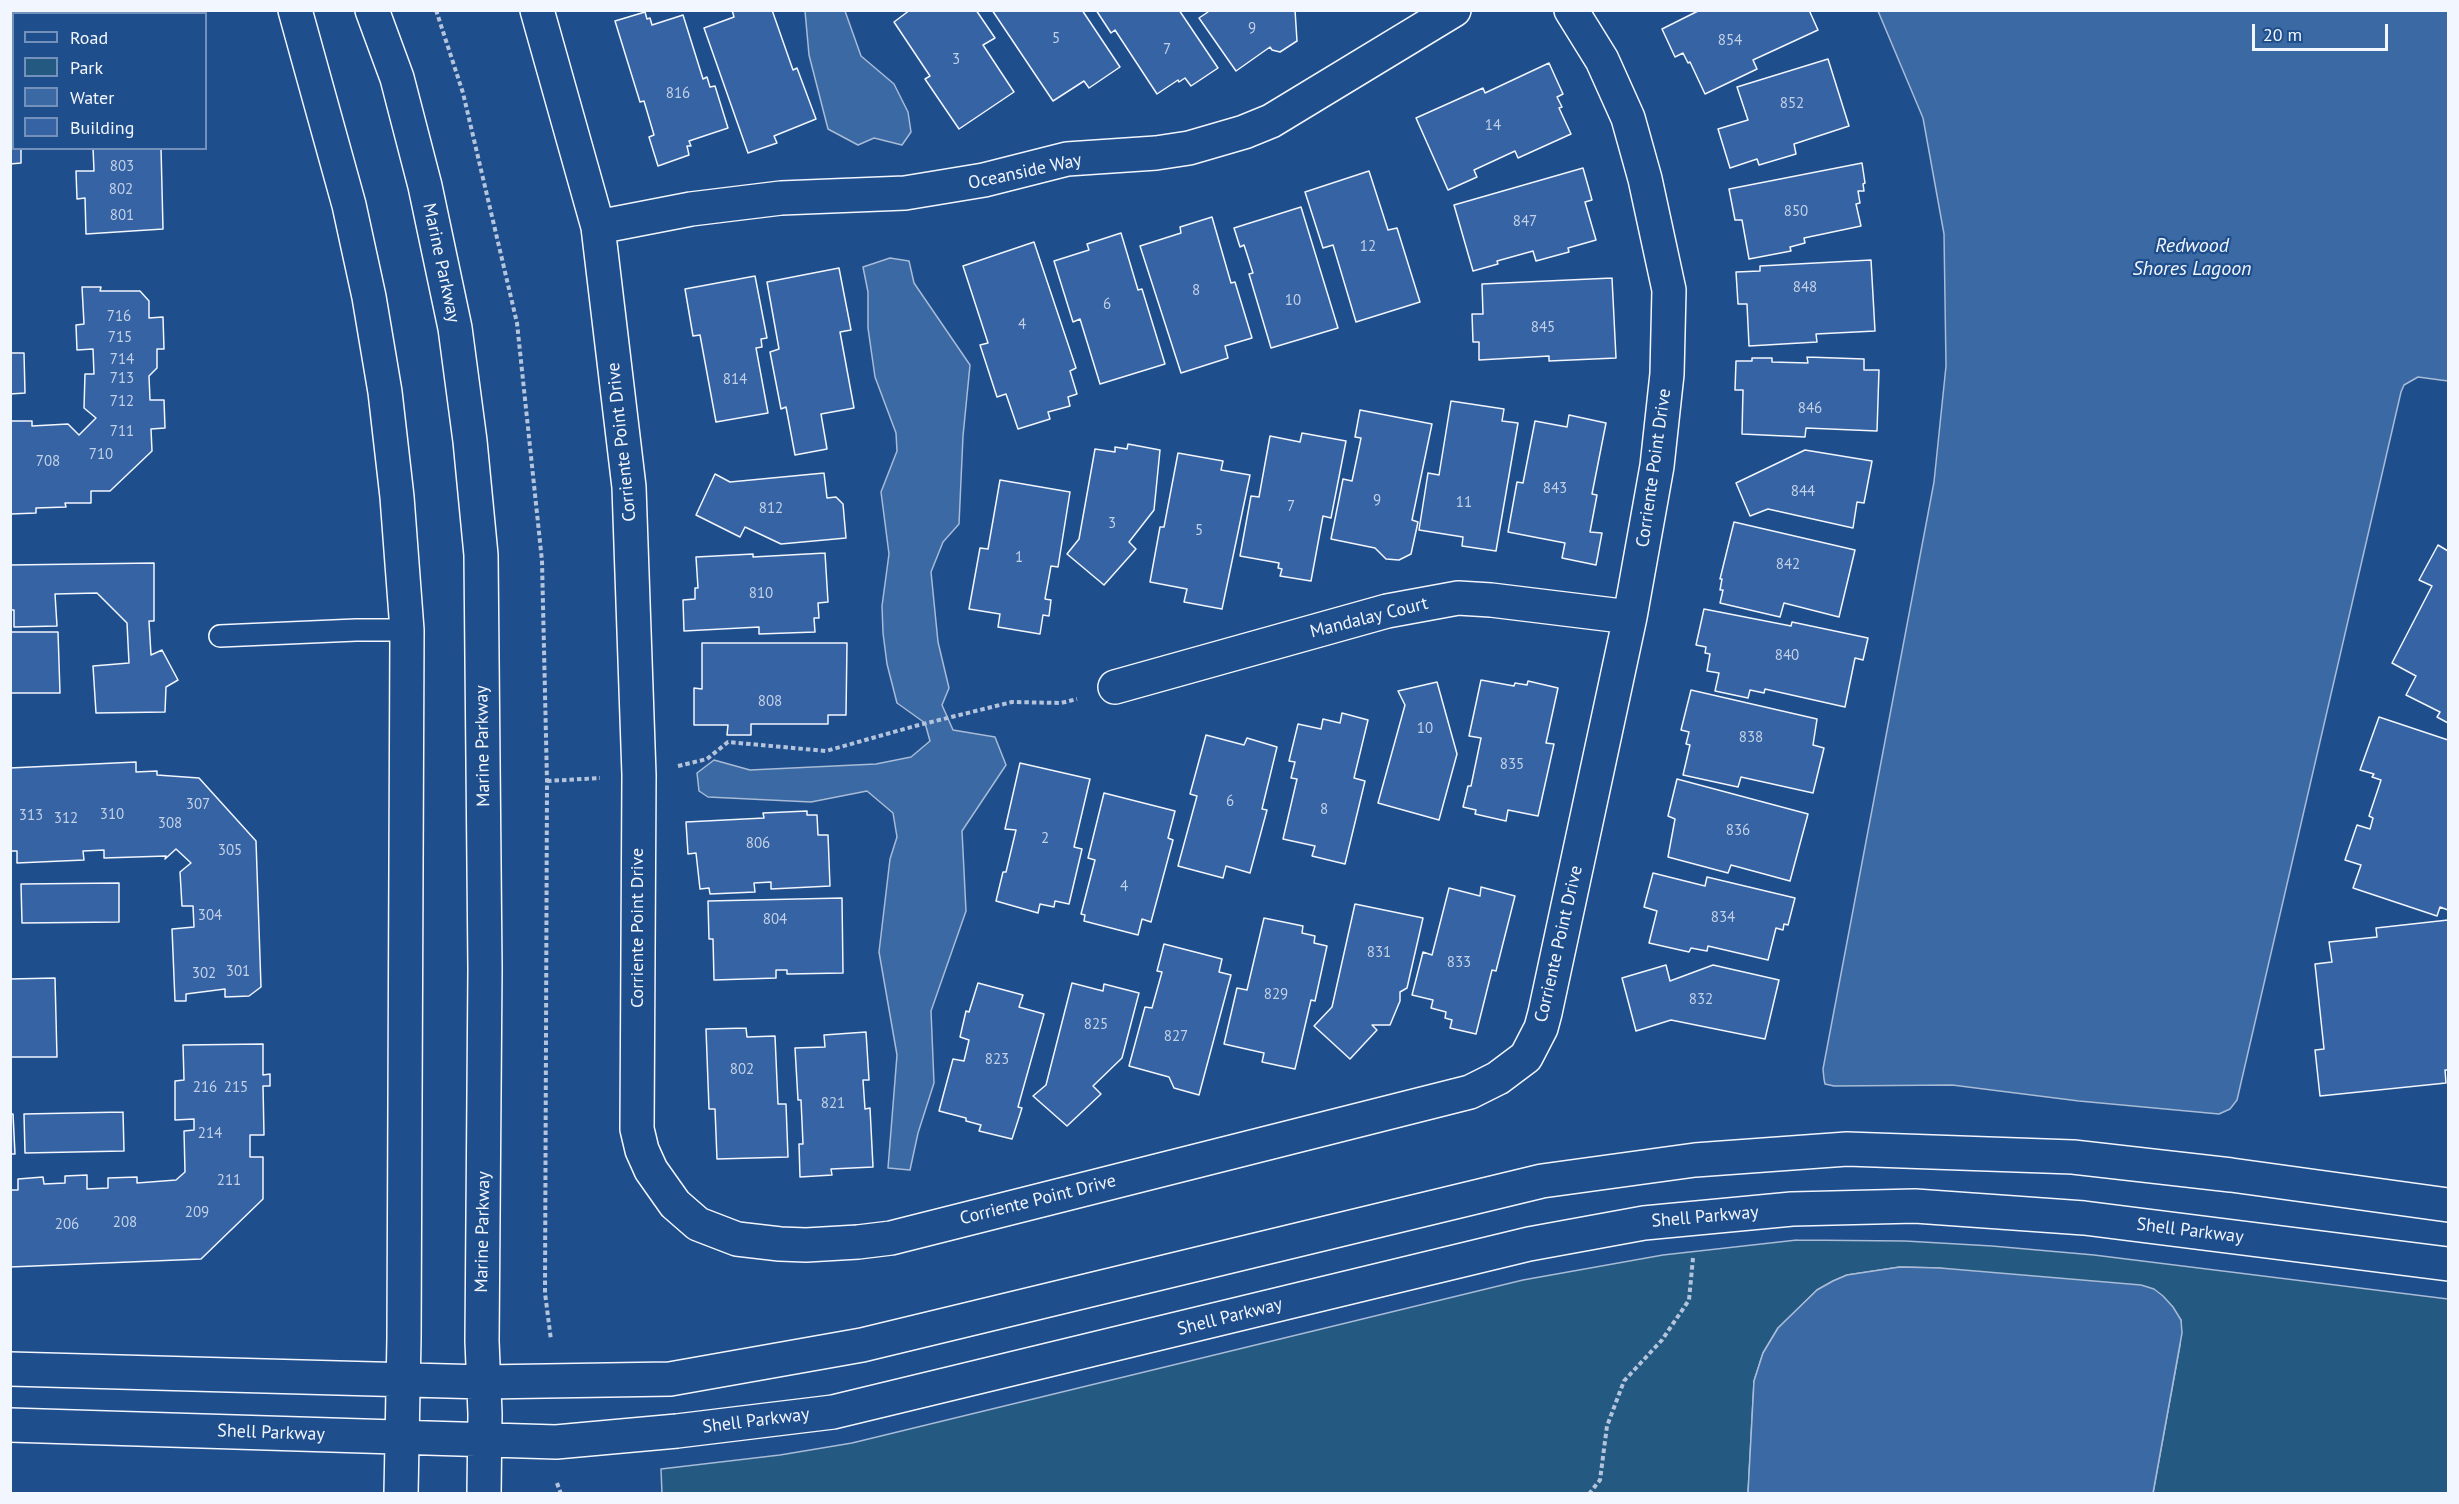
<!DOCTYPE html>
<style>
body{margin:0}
#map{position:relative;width:2459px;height:1504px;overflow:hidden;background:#1f4e8c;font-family:"PT Sans",sans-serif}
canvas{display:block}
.frame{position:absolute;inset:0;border:12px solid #f2f6ff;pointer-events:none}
.legend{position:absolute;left:12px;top:12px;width:195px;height:138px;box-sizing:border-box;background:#1f4e8c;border:2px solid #7391ba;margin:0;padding:8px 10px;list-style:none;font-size:18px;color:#f2f6ff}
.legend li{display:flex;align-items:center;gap:12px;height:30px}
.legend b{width:30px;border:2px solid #7391ba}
.scale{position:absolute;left:2252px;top:24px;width:136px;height:27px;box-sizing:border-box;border:3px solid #f2f6ff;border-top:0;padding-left:8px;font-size:18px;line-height:21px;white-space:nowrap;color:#f2f6ff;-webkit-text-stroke:4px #1f4e8c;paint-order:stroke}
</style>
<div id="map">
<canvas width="2459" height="1504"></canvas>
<div class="frame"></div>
<ul class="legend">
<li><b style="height:8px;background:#1f4e8c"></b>Road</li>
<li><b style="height:16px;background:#245a82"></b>Park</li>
<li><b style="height:16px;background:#3b69a3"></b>Water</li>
<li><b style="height:16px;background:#3563a3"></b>Building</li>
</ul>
<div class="scale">20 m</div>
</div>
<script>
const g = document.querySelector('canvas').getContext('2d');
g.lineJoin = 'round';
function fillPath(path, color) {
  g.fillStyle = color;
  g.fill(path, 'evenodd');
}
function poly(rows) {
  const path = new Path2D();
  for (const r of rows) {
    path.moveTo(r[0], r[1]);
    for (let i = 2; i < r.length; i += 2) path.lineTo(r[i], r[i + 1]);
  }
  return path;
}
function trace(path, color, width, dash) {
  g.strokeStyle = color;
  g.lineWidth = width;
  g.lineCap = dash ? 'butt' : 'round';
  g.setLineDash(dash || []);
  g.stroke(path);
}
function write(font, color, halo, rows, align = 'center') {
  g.font = font + ' "PT Sans",sans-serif';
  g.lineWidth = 4.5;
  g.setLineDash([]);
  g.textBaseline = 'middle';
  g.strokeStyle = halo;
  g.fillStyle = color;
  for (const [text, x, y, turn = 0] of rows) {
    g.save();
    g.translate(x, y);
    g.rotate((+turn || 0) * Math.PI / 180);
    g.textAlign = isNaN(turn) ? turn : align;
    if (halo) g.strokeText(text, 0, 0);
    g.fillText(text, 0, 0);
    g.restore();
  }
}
const green = poly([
 [1797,1240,1905,1241,1992,1246,2094,1255,2448,1299,2448,1493,2153,1493,2180,1345,2181,1320,1940,1268,1900,1267,1847,1275,1833,1281,1817,1290,1778,1328,1763,1353,1754,1381,1748,1493,662,1494,661,1469,780,1455,852,1443,1523,1280,1663,1255,1797,1240]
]);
const water = poly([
 [805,11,845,11,861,56,894,84,908,112,911,132,902,145,874,138,858,145,828,129,809,55,805,11],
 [1878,11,2448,11,2448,381,2418,377,2404,385,2401,392,2237,1100,2230,1109,2219,1114,2079,1101,1952,1085,1834,1086,1825,1084,1824,1079,1823,1069,1934,482,1946,366,1944,234,1923,118,1878,11],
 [890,258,909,261,914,283,970,365,963,436,959,524,943,542,931,572,938,642,949,688,942,705,953,730,995,737,1006,765,962,831,966,911,931,1011,934,1083,918,1133,910,1170,888,1168,897,1055,879,952,890,859,897,837,893,813,867,791,811,802,708,797,699,791,697,773,714,760,750,770,876,764,911,757,930,741,925,723,897,703,887,664,883,633,882,606,889,554,881,492,897,451,896,433,875,377,868,328,868,292,863,267,890,258],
 [1900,1267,1940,1268,2141,1285,2154,1289,2163,1296,2173,1307,2181,1320,2182,1333,2153,1493,1748,1493,1754,1381,1763,1353,1778,1328,1817,1290,1833,1281,1847,1275,1900,1267]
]);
const building = poly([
 [10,10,31,10,34,14,14,14,14,102,10,102,10,10],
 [772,10,793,70,797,68,816,119,774,136,777,143,748,153,704,28,734,17,732,10,772,10],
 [910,10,976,10,995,38,983,45,1014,92,959,129,925,79,930,76,894,22,910,10],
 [992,10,1082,10,1120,67,1089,88,1084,81,1053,101,992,10],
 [1096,10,1179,10,1218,68,1191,86,1185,78,1179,82,1178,80,1157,94,1115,30,1111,33,1096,10],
 [1206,10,1295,10,1297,41,1280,52,1272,50,1270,47,1236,71,1199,18,1208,12,1206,10],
 [1700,10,1809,10,1818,30,1753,60,1757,69,1705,94,1690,62,1688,63,1683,53,1675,57,1662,29,1700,10],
 [645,12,647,19,650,18,652,25,683,15,703,79,707,77,710,87,715,86,728,128,689,141,691,146,687,146,689,155,658,166,649,137,654,135,644,101,640,102,615,21,645,12],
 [1828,59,1849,126,1794,144,1796,154,1759,165,1757,159,1730,168,1718,129,1748,120,1737,87,1828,59],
 [1549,63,1563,94,1557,97,1562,107,1559,108,1571,134,1518,158,1515,151,1474,170,1477,177,1448,190,1416,118,1483,88,1485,93,1549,63],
 [10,124,14,124,14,148,21,148,21,163,10,164,10,124],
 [93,148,161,148,163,229,86,234,85,198,77,199,76,171,94,171,93,148],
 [1862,163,1865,183,1863,184,1864,191,1858,191,1860,203,1856,204,1861,226,1804,238,1805,243,1790,247,1791,251,1749,259,1742,220,1735,220,1729,189,1862,163],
 [1583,168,1592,200,1585,202,1596,240,1568,248,1569,252,1536,261,1533,251,1497,261,1498,264,1473,271,1454,205,1583,168],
 [1369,171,1388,230,1397,228,1420,302,1356,322,1333,245,1323,248,1305,192,1369,171],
 [1301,207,1338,328,1271,348,1249,274,1253,273,1244,245,1240,247,1234,228,1301,207],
 [1212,217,1231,283,1235,282,1252,338,1225,346,1228,358,1181,373,1140,246,1181,233,1180,227,1212,217],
 [1121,233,1138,290,1142,289,1165,364,1100,384,1080,319,1073,322,1054,261,1089,250,1087,244,1121,233],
 [1034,242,1076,368,1070,371,1077,394,1068,397,1070,406,1048,412,1050,419,1018,429,1006,394,997,397,980,345,988,343,963,266,1034,242],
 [1871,260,1875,331,1816,334,1817,342,1749,346,1747,304,1738,304,1736,272,1760,271,1760,266,1871,260],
 [839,268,851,330,840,332,854,408,821,414,827,449,795,455,786,407,781,409,770,352,779,349,767,282,839,268],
 [755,276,767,338,761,339,762,347,756,348,768,413,716,422,700,335,693,336,685,289,755,276],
 [1612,278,1616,358,1549,361,1549,356,1479,360,1479,342,1473,342,1472,314,1483,314,1482,284,1612,278],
 [82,287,101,287,100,291,140,291,149,301,149,318,163,317,164,349,157,349,157,368,149,376,150,400,164,400,165,428,151,429,152,451,110,491,91,491,91,503,65,503,66,507,36,508,36,513,11,514,10,421,32,421,32,426,68,424,79,435,96,418,84,408,85,374,94,374,93,349,77,350,76,325,84,324,82,287],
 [10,353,24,353,25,393,10,394,10,353],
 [1807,357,1864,359,1864,370,1879,370,1877,431,1806,428,1805,437,1742,434,1743,390,1735,390,1736,361,1752,361,1752,358,1772,358,1772,362,1808,363,1807,357],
 [1451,401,1504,409,1502,421,1518,423,1496,551,1462,546,1463,537,1419,530,1428,473,1439,475,1451,401],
 [1360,410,1432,424,1412,520,1418,522,1411,554,1399,560,1386,559,1375,548,1331,539,1343,479,1352,481,1361,438,1355,437,1360,410],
 [1569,415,1606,423,1592,494,1597,495,1590,532,1602,533,1596,565,1562,558,1565,543,1508,532,1517,482,1523,483,1535,421,1567,427,1569,415],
 [1302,433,1346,441,1331,518,1323,516,1311,581,1280,576,1282,569,1278,568,1279,563,1240,556,1251,496,1259,497,1270,436,1300,442,1302,433],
 [1128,444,1160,450,1154,510,1129,542,1136,549,1104,585,1067,554,1079,539,1095,449,1115,452,1115,447,1127,449,1128,444],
 [1805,450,1872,461,1864,503,1857,502,1853,528,1768,509,1750,516,1736,483,1805,450],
 [1178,453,1223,461,1221,470,1250,475,1222,609,1184,602,1187,589,1150,582,1160,527,1164,527,1178,453],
 [824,473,827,498,836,497,843,504,846,538,781,544,745,527,740,537,696,515,715,474,730,482,824,473],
 [1000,480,1070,492,1058,567,1051,566,1045,599,1051,600,1049,616,1043,615,1040,634,998,627,1000,614,969,609,980,548,988,549,1000,480],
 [1734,522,1855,550,1839,617,1784,603,1780,617,1720,603,1723,590,1720,590,1722,579,1720,579,1734,522],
 [2438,545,2448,551,2448,723,2437,717,2440,712,2406,695,2416,676,2392,663,2432,586,2419,580,2438,545],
 [825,553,828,602,818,603,819,618,814,618,815,632,759,634,759,627,684,631,683,600,695,599,695,588,698,588,696,557,753,554,753,557,825,553],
 [154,563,154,621,149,621,151,655,162,650,178,680,166,687,165,712,96,713,93,666,129,663,127,623,97,593,55,594,57,626,14,627,14,610,10,610,10,565,154,563],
 [1704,609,1791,626,1792,622,1868,638,1863,660,1855,658,1845,707,1765,689,1764,693,1750,690,1748,698,1715,691,1719,673,1707,671,1710,654,1705,653,1706,647,1696,645,1704,609],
 [10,632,58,632,60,693,10,693,10,632],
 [702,643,847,643,846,715,828,715,828,724,751,724,751,735,727,735,728,725,694,725,694,688,702,689,702,643],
 [1481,680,1514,686,1515,683,1527,685,1528,681,1558,688,1546,743,1554,744,1538,816,1508,810,1506,821,1475,814,1476,810,1463,807,1468,786,1471,786,1481,738,1469,736,1481,680],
 [1437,682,1457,754,1439,820,1378,803,1405,705,1398,691,1437,682],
 [1691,690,1817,719,1813,745,1824,748,1813,793,1741,777,1738,787,1683,775,1690,745,1686,744,1689,732,1681,730,1691,690],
 [1342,713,1368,720,1354,778,1365,781,1345,864,1312,856,1315,846,1283,839,1297,779,1291,778,1295,762,1289,761,1298,724,1321,729,1323,719,1340,723,1342,713],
 [2379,717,2448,740,2448,910,2440,907,2437,916,2353,888,2361,865,2345,860,2357,825,2370,829,2373,818,2369,816,2381,780,2372,777,2374,774,2360,770,2379,717],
 [1206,735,1244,745,1247,738,1277,747,1262,809,1267,810,1250,873,1226,866,1223,878,1178,866,1197,796,1190,794,1206,735],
 [136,762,136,772,157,771,157,775,199,778,256,841,261,987,249,996,225,997,225,989,186,994,186,1001,175,1001,172,929,194,927,193,906,182,906,180,872,191,863,176,849,165,859,166,856,104,858,104,850,83,851,84,860,17,863,17,851,10,851,10,768,136,762],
 [1020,763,1090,779,1074,847,1082,849,1069,904,1055,901,1054,907,1040,904,1038,913,996,901,1003,872,1006,872,1016,830,1005,829,1020,763],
 [1677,779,1808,814,1790,881,1731,865,1728,873,1668,857,1675,819,1668,816,1677,779],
 [1104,793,1175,811,1168,838,1173,840,1151,922,1142,919,1138,935,1084,921,1085,915,1081,914,1095,860,1088,858,1104,793],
 [807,811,807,815,817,815,818,835,828,835,830,886,771,889,771,882,754,883,755,892,710,894,709,888,700,889,696,853,688,854,686,822,764,818,763,813,807,811],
 [1653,873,1705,886,1707,877,1795,898,1788,925,1784,924,1783,930,1776,928,1768,960,1708,946,1707,951,1691,948,1689,952,1649,943,1657,911,1644,907,1653,873],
 [119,883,119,922,22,923,21,884,119,883],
 [1481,887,1515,896,1496,971,1492,970,1476,1034,1450,1028,1452,1020,1445,1018,1446,1012,1431,1008,1433,1000,1412,995,1423,952,1432,955,1449,888,1480,896,1481,887],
 [842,898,843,973,787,974,787,970,776,970,776,978,714,980,713,939,709,939,708,901,842,898],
 [1355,904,1423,918,1407,988,1400,992,1400,1001,1390,1025,1372,1025,1377,1030,1350,1059,1314,1026,1332,1007,1355,904],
 [1264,918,1303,926,1302,933,1315,936,1314,943,1327,946,1315,1001,1311,1000,1295,1069,1262,1062,1264,1053,1224,1044,1237,988,1247,990,1264,918],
 [2448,920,2448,1070,2445,1070,2446,1083,2320,1096,2315,1050,2324,1049,2315,964,2332,962,2329,942,2377,937,2376,928,2448,920],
 [1164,944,1222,959,1219,972,1231,975,1199,1095,1174,1088,1169,1077,1129,1066,1145,1007,1152,1008,1162,972,1157,971,1164,944],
 [1666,965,1670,981,1713,965,1779,980,1765,1039,1671,1020,1636,1031,1622,978,1666,965],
 [55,978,57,1057,10,1057,10,979,55,978],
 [978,983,1023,995,1019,1007,1044,1014,1018,1107,1022,1108,1012,1139,979,1131,981,1125,966,1121,966,1118,939,1111,953,1059,964,1061,969,1040,960,1037,966,1011,969,1012,978,983],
 [1072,983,1103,991,1104,984,1139,993,1122,1058,1093,1086,1101,1094,1067,1126,1033,1096,1046,1085,1072,983],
 [746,1028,747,1037,775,1036,778,1104,786,1104,788,1157,717,1159,715,1109,709,1109,706,1029,746,1028],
 [866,1032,869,1080,863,1080,865,1109,870,1108,873,1167,831,1169,832,1175,800,1177,799,1144,803,1144,801,1100,798,1100,795,1048,825,1047,824,1035,866,1032],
 [263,1044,263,1075,270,1074,270,1086,263,1086,264,1135,250,1135,250,1157,263,1157,263,1199,201,1259,10,1267,10,1190,18,1190,18,1179,43,1177,44,1184,65,1183,65,1176,87,1175,87,1189,108,1188,108,1178,137,1177,137,1183,176,1180,185,1172,184,1131,194,1130,194,1119,175,1120,175,1081,184,1080,183,1045,263,1044],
 [123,1112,124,1151,25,1153,24,1114,123,1112],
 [10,1114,13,1114,15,1154,10,1154,10,1114]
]);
const path = poly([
 [436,10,463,93,517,323,542,561,547,781,545,1293,551,1340],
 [678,766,707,759,728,742,826,751,915,726,1012,702,1061,703,1077,699],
 [547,781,600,778],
 [557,1483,561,1494],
 [1589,1494,1600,1480,1607,1426,1624,1381,1662,1340,1689,1300,1693,1258]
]);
const lane = poly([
 [220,636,356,630,407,630]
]);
const street = poly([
 [537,10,598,227,629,487,639,775,637,1129,642,1150,651,1170,675,1204,698,1224,737,1239,780,1244,806,1245,858,1242,891,1238,1470,1092,1498,1078,1526,1057,1541,1028,1545,1013,1630,617,1657,466,1667,374,1669,290,1645,179,1628,118,1602,60,1571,10],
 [598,227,691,209,781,198,905,193,984,180,1067,159,1156,153,1189,148,1244,132,1271,121,1454,10],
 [1115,687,1387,611,1458,598,1491,600,1630,617]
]);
const secondary = poly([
 [295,10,349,205,369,297,385,392,397,497,407,630,404,1338,401,1494],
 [372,10,397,78,425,186,455,328,470,441,481,555,485,969,482,1341,485,1414,484,1494],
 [10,1369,484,1382,670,1379,862,1345,1542,1181,1695,1160,1847,1149,2073,1157,2231,1175,2448,1205],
 [10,1425,556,1442,677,1431,833,1412,1529,1244,1644,1223,1792,1209,1915,1206,2084,1218,2448,1264]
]);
const numberNames = [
 ["9",1252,29],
 ["5",1056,39],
 ["854",1730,41],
 ["7",1167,50],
 ["3",956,60],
 ["816",678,94],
 ["852",1792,104],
 ["14",1493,126],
 ["803",122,167],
 ["802",121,190],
 ["850",1796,212],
 ["801",122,216],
 ["847",1525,222],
 ["12",1368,247],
 ["848",1805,288],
 ["8",1196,291],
 ["10",1293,301],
 ["6",1107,305],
 ["716",119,317],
 ["4",1022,325],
 ["845",1543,328],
 ["715",120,338],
 ["714",122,360],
 ["713",122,379],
 ["814",735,380],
 ["712",122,402],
 ["846",1810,409],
 ["711",122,432],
 ["710",101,455],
 ["708",48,462],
 ["843",1555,489],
 ["844",1803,492],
 ["9",1377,501],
 ["11",1464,503],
 ["7",1291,507],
 ["812",771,509],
 ["3",1112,524],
 ["5",1199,531],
 ["1",1019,558],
 ["842",1788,565],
 ["810",761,594],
 ["840",1787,656],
 ["808",770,702],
 ["10",1425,729],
 ["838",1751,738],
 ["835",1512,765],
 ["6",1230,802],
 ["307",198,805],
 ["8",1324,810],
 ["310",112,815],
 ["313",31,816],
 ["312",66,819],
 ["308",170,824],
 ["836",1738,831],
 ["2",1045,839],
 ["806",758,844],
 ["305",230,851],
 ["4",1124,887],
 ["304",210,916],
 ["834",1723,918],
 ["804",775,920],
 ["831",1379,953],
 ["833",1459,963],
 ["301",238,972],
 ["302",204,974],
 ["829",1276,995],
 ["832",1701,1000],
 ["825",1096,1025],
 ["827",1176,1037],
 ["823",997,1060],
 ["802",742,1070],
 ["216",205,1088],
 ["215",236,1088],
 ["821",833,1104],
 ["214",210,1134],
 ["211",229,1181],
 ["209",197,1213],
 ["208",125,1223],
 ["206",67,1225]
];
const streetNames = [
 ["Oceanside Way",1025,172,-12],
 ["Marine Parkway",441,263,78],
 ["Corriente Point Drive",622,442,-96],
 ["Corriente Point Drive",1654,468,-82],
 ["Mandalay Court",1369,618,-14],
 ["Marine Parkway",483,746,-91],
 ["Corriente Point Drive",638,928,-90],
 ["Corriente Point Drive",1559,944,-77],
 ["Corriente Point Drive",1038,1200,-14],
 ["Shell Parkway",1705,1217,-5],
 ["Shell Parkway",2190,1231,7],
 ["Marine Parkway",483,1232,-89],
 ["Shell Parkway",1230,1317,-14],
 ["Shell Parkway",756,1421,-7],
 ["Shell Parkway",271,1433,2]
];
const waterNames = [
 ["Redwood",2192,246],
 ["Shores Lagoon",2192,269]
];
fillPath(green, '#245a82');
trace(green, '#a8bbd7', 1.5);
fillPath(water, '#3b69a3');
trace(water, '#a8bbd7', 1.5);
fillPath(building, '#3563a3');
trace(building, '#f2f6ff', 1.5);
trace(lane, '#f2f6ff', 24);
trace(street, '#f2f6ff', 36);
trace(secondary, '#f2f6ff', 36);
trace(path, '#b3c4dc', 4, [4.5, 3]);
trace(lane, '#1f4e8c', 21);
trace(street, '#1f4e8c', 33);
trace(secondary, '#1f4e8c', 33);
write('15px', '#c3d1e8', null, numberNames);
write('18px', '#f2f6ff', '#1f4e8c', streetNames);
write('italic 20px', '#f2f6ff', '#1f4e8c', waterNames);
</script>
